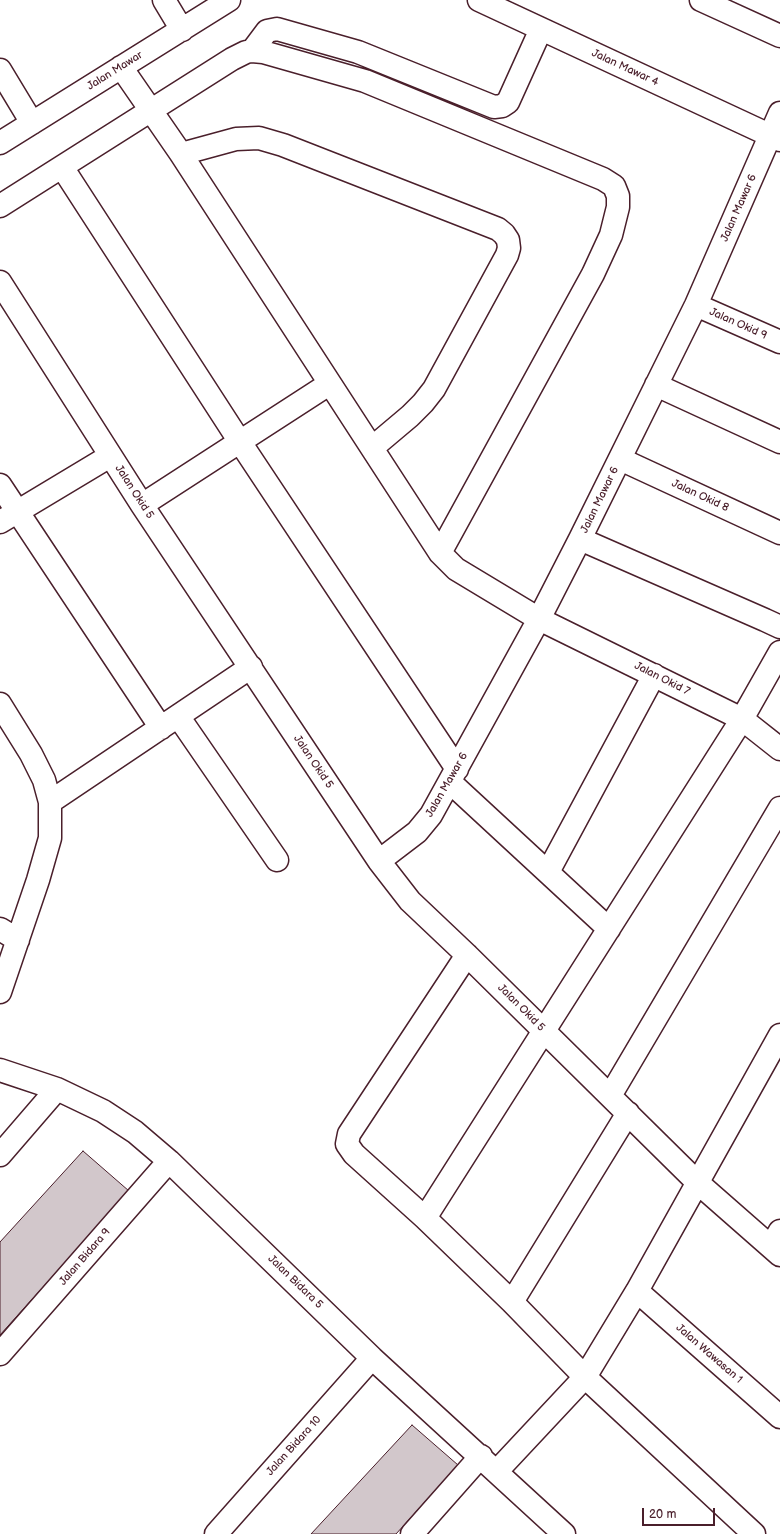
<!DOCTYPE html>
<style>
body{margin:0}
#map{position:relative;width:780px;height:1534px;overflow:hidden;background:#fff;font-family:"Balsamiq Sans",sans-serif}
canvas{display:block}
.scale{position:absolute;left:642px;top:1508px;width:73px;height:18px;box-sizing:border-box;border:2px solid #4a1f2b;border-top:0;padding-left:5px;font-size:12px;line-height:14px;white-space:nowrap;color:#4a1f2b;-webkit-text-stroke:3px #fff;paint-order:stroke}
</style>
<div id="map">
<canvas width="780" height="1534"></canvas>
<div class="scale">20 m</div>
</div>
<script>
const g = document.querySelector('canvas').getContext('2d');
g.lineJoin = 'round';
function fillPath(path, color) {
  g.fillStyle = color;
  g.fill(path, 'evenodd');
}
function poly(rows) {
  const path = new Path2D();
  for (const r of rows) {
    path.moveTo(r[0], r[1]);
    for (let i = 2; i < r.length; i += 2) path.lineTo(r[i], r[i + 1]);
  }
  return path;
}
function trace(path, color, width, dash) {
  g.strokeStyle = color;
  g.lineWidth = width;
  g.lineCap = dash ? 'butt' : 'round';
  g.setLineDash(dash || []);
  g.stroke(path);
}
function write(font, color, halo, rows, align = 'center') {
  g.font = font + ' "Balsamiq Sans",sans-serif';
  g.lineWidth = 4;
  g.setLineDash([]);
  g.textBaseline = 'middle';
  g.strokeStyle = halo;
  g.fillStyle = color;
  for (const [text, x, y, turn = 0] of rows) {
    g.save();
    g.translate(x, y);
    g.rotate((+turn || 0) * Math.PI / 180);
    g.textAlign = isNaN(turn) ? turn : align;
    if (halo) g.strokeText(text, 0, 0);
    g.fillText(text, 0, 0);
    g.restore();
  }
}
const building = poly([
 [83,1151,129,1191,0,1335,0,1242,83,1151],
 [412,1425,458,1465,396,1534,311,1534,412,1425]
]);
const minor = poly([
 [164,0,182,30],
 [479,0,780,140],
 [701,0,780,36],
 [252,51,267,31,277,29,358,52,494,107,502,106,508,102,541,29],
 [121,67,181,154,440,553,456,569,539,619,742,719,780,749],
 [0,70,32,123],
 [0,143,229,0],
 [181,154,236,139,259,138,283,145,498,229,504,234,508,240,509,248,507,255,434,389,423,403,410,416,372,448],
 [62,167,240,442,457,769],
 [0,206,232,59,246,52,252,51,263,52,365,81,603,179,614,186,618,196,618,207,611,235,593,274,440,553],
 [0,282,142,505,379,861,410,901,467,955,698,1183,780,1255],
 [696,305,780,342],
 [656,385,780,442],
 [620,459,780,533],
 [0,485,161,728],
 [142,505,329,384],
 [0,522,110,456],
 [580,539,765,620,780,627],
 [0,704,31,754,44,780,50,802,50,838,38,880,0,992],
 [178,716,277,860],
 [450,782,609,929],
 [50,802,251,667],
 [379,861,417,832,431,815,539,619,580,539,696,305,780,113],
 [548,872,654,675],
 [0,929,18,940],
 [467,955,349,1134,347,1144,354,1154,425,1218,512,1302,585,1377,754,1534],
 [0,1070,57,1089,103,1111,135,1132,169,1161,372,1358,564,1534],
 [610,1096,780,808],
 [0,1155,57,1089],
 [425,1218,742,719,780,652],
 [771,1247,780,1231],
 [637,1291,780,1417],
 [512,1302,628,1113],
 [0,1354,169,1161],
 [497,1471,585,1377,637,1291,780,1035],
 [216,1534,372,1358],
 [412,1534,481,1456]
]);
const streetNames = [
 ["Jalan Mawar 4",625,68,25],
 ["Jalan Mawar",115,71,-32],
 ["Jalan Mawar 6",739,208,-66],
 ["Jalan Okid 9",738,324,24],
 ["Jalan Okid 5",134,492,57],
 ["Jalan Okid 8",700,496,25],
 ["Jalan Mawar 6",600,500,-64],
 ["Jalan Okid 7",662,679,27],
 ["Jalan Okid 5",313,762,56],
 ["Jalan Mawar 6",447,785,-60],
 ["Jalan Okid 5",521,1008,45],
 ["Jalan Bidara 9",85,1257,-49],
 ["Jalan Bidara 5",295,1282,44],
 ["Jalan Wawasan 1",709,1354,41],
 ["Jalan Bidara 10",294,1446,-48]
];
fillPath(building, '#d2c7cb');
trace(building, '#4a1f2b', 1);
trace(minor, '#4a1f2b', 25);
trace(minor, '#fff', 22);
write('11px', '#4a1f2b', '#fff', streetNames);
</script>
